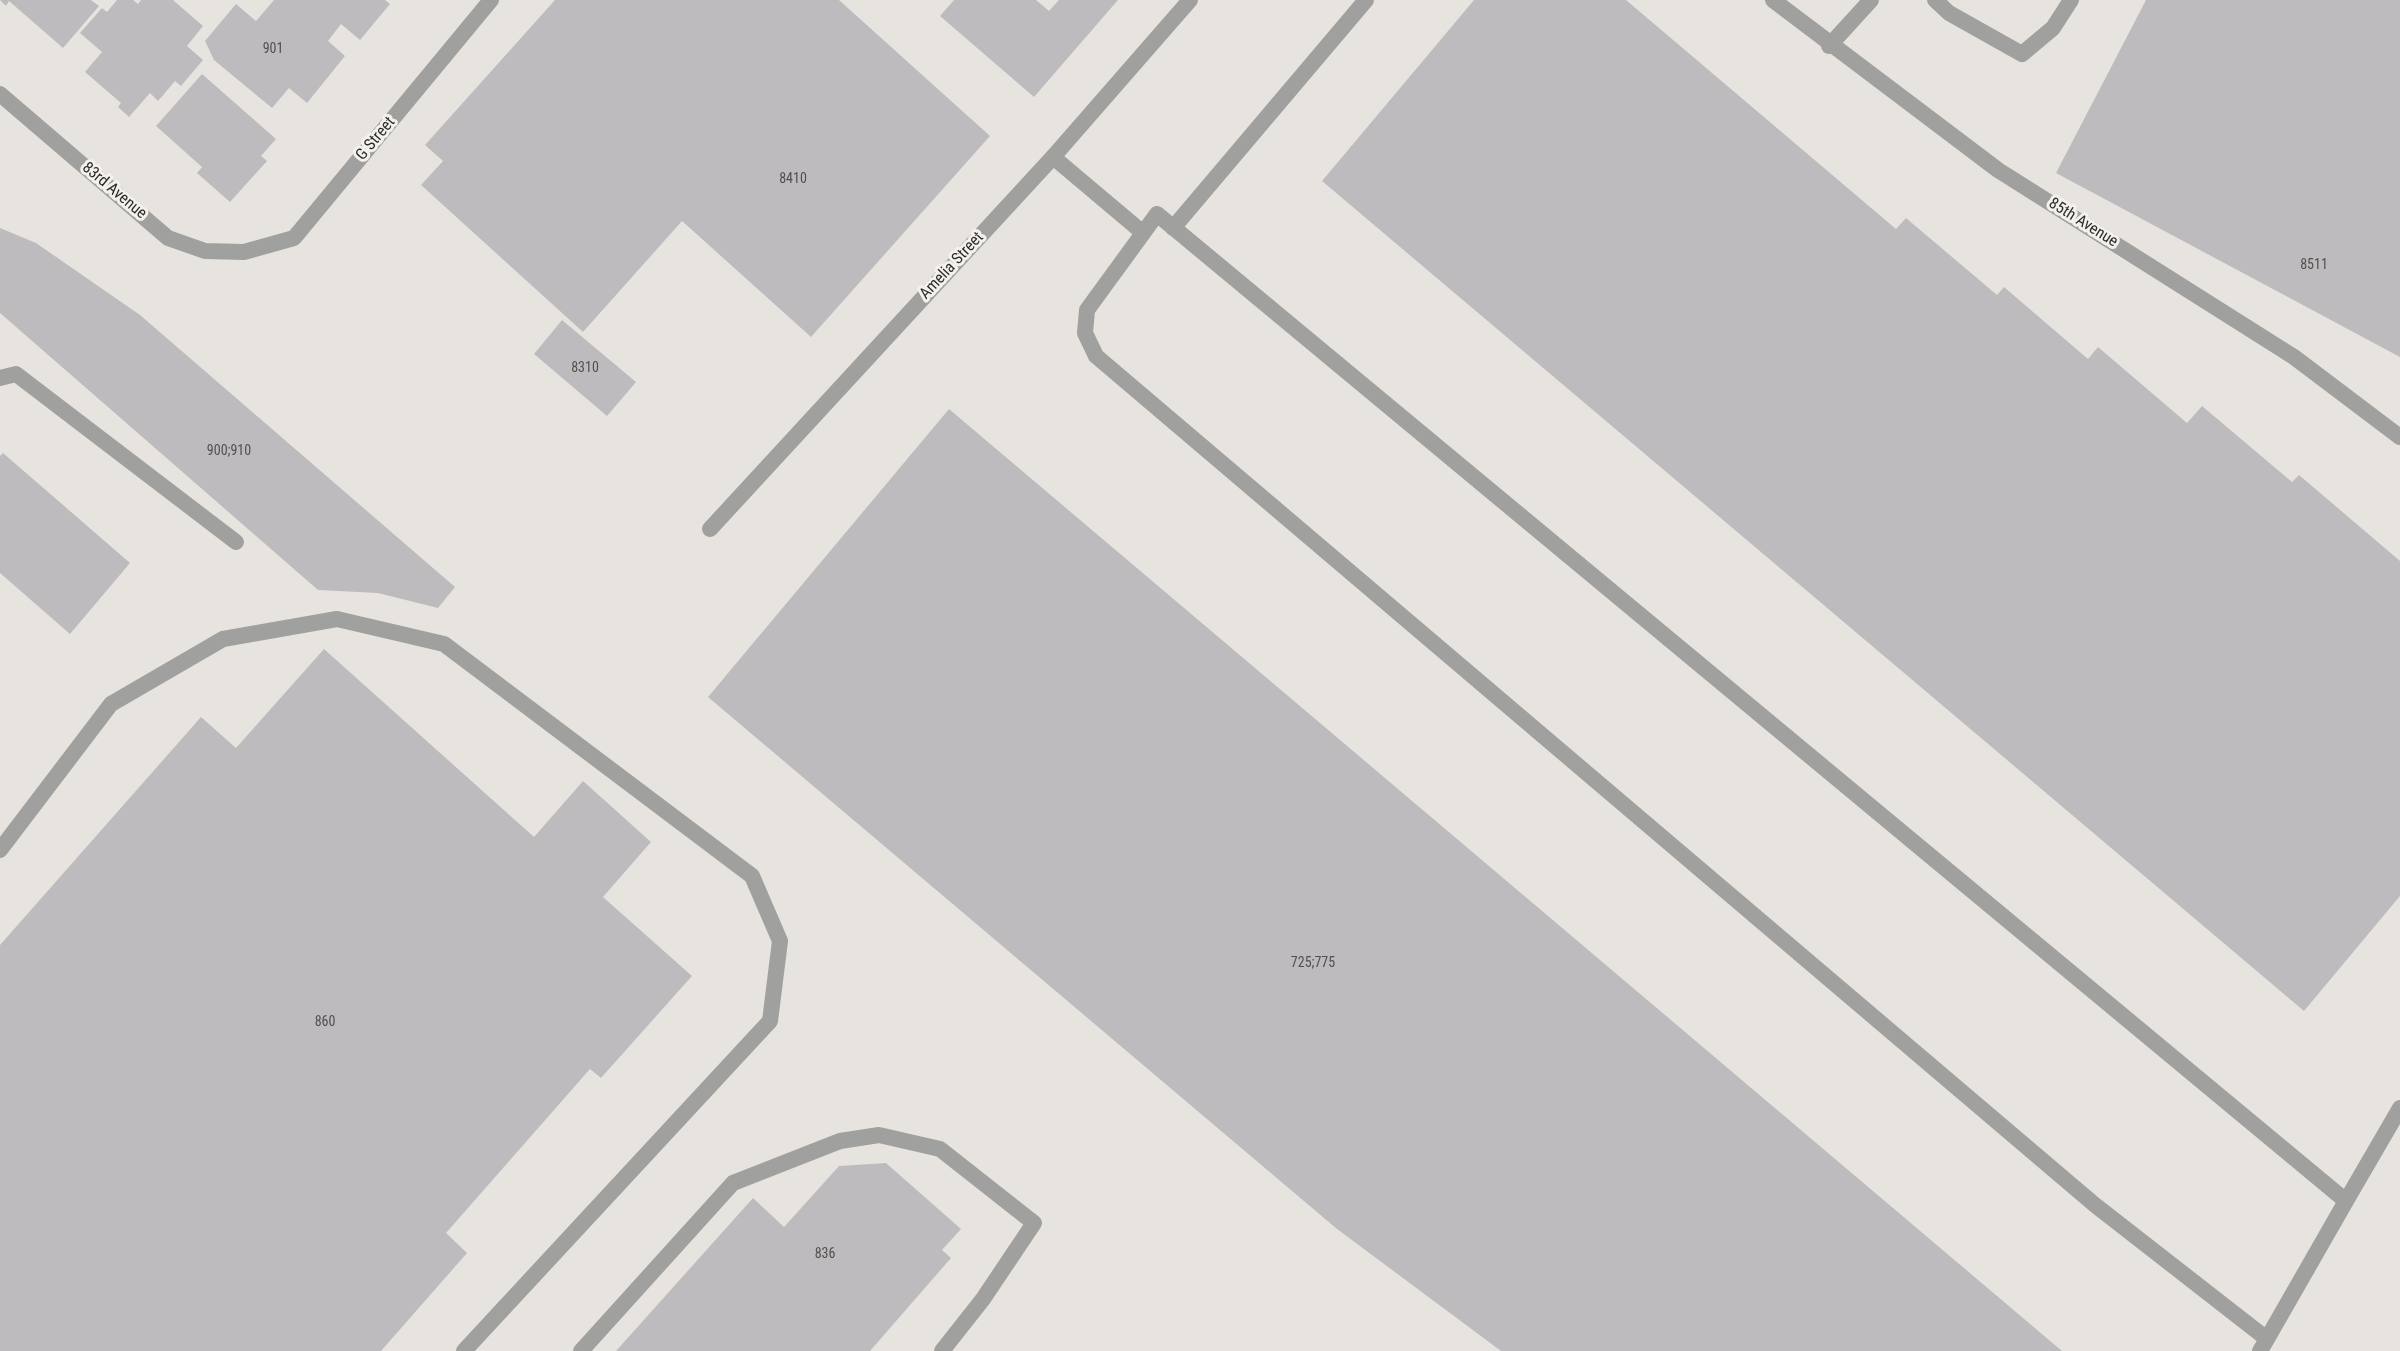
<!DOCTYPE html>
<style>
body{margin:0}
canvas{display:block;background:#e7e4df}
</style>
<canvas width="2400" height="1351"></canvas>
<script>
const g = document.querySelector('canvas').getContext('2d');
g.lineJoin = 'round';
function fillPath(path, color) {
  g.fillStyle = color;
  g.fill(path, 'evenodd');
}
function poly(rows) {
  const path = new Path2D();
  for (const r of rows) {
    path.moveTo(r[0], r[1]);
    for (let i = 2; i < r.length; i += 2) path.lineTo(r[i], r[i + 1]);
  }
  return path;
}
function trace(path, color, width, dash) {
  g.strokeStyle = color;
  g.lineWidth = width;
  g.lineCap = dash ? 'butt' : 'round';
  g.setLineDash(dash || []);
  g.stroke(path);
}
function write(font, color, halo, rows, align = 'center') {
  g.font = font + ' "Roboto Condensed",sans-serif';
  g.lineWidth = 6;
  g.setLineDash([]);
  g.textBaseline = 'middle';
  g.strokeStyle = halo;
  g.fillStyle = color;
  for (const [text, x, y, turn = 0] of rows) {
    g.save();
    g.translate(x, y);
    g.rotate((+turn || 0) * Math.PI / 180);
    g.textAlign = isNaN(turn) ? turn : align;
    if (halo) g.strokeText(text, 0, 0);
    g.fillText(text, 0, 0);
    g.restore();
  }
}
const building = poly([
 [0,0,91,0,99,6,63,48,9,1,6,6],
 [117,0,133,0,138,4,141,0,173,0,203,26,187,46,203,60,181,86,175,81,158,101,150,93,129,117,118,107,121,103,85,72,102,52,80,33,102,8,107,12],
 [274,0,385,0,390,4,360,40,341,24,328,41,345,56,307,103,289,88,272,108,214,60,205,41,236,4,256,21],
 [555,0,839,0,990,136,811,337,682,221,583,332,421,185,443,161,425,145],
 [954,0,1036,0,1049,11,1059,0,1118,0,1034,97,940,16],
 [1474,0,1626,0,1896,229,1906,218,1997,295,2004,287,2088,359,2098,347,2187,423,2202,406,2292,482,2299,475,2400,561,2400,896,2304,1011,1322,181],
 [2146,0,2400,0,2400,357,2056,173],
 [202,74,276,139,261,156,267,161,230,202,197,173,202,167,156,126],
 [0,228,36,243,140,315,455,587,438,608,378,593,318,590,0,313],
 [562,320,636,382,607,416,534,354],
 [949,409,2062,1351,1501,1351,1337,1229,708,697],
 [3,453,130,563,70,634,0,573,0,456],
 [324,649,534,837,583,781,651,842,603,897,692,976,601,1078,590,1069,446,1233,467,1253,381,1351,0,1351,0,945,201,717,236,748],
 [886,1163,961,1229,942,1250,951,1258,870,1351,616,1351,753,1198,784,1227,839,1166]
]);
const service = poly([
 [1935,0,1949,13,2022,54,2053,28,2071,0],
 [1053,157,1142,232],
 [1173,228,1366,0],
 [0,378,16,374,236,542],
 [0,850,111,704,223,639,337,619,444,644,752,876,780,941,770,1021,464,1351],
 [2346,1201,2400,1108],
 [581,1351,733,1183,840,1141,879,1135,940,1149,1034,1223,983,1299,942,1351],
 [2260,1351,2267,1339,2095,1205,1096,356,1085,333,1087,310,1157,214,2346,1201,2267,1339]
]);
const minor = poly([
 [1773,0,1998,170,2294,357,2400,437],
 [1829,46,1871,0],
 [0,94,168,238,205,251,244,252,294,238,491,0],
 [710,529,1053,157,1190,0]
]);
const numberNames = [
 ["901",273,49],
 ["8410",793,179],
 ["8511",2314,265],
 ["8310",585,368],
 ["900;910",229,451],
 ["725;775",1313,963],
 ["860",325,1022],
 ["836",825,1254]
];
const streetNames = [
 ["G Street",376,139,-50],
 ["83rd Avenue",114,191,40],
 ["85th Avenue",2083,223,32],
 ["Amelia Street",952,266,-47]
];
fillPath(building, '#bebbbf');
trace(service, '#a0a19f', 16);
trace(minor, '#a0a19f', 16);
write('14px', '#514f4e', null, numberNames);
write('16px', '#2d2b29', '#f4f1ec', streetNames);
</script>
